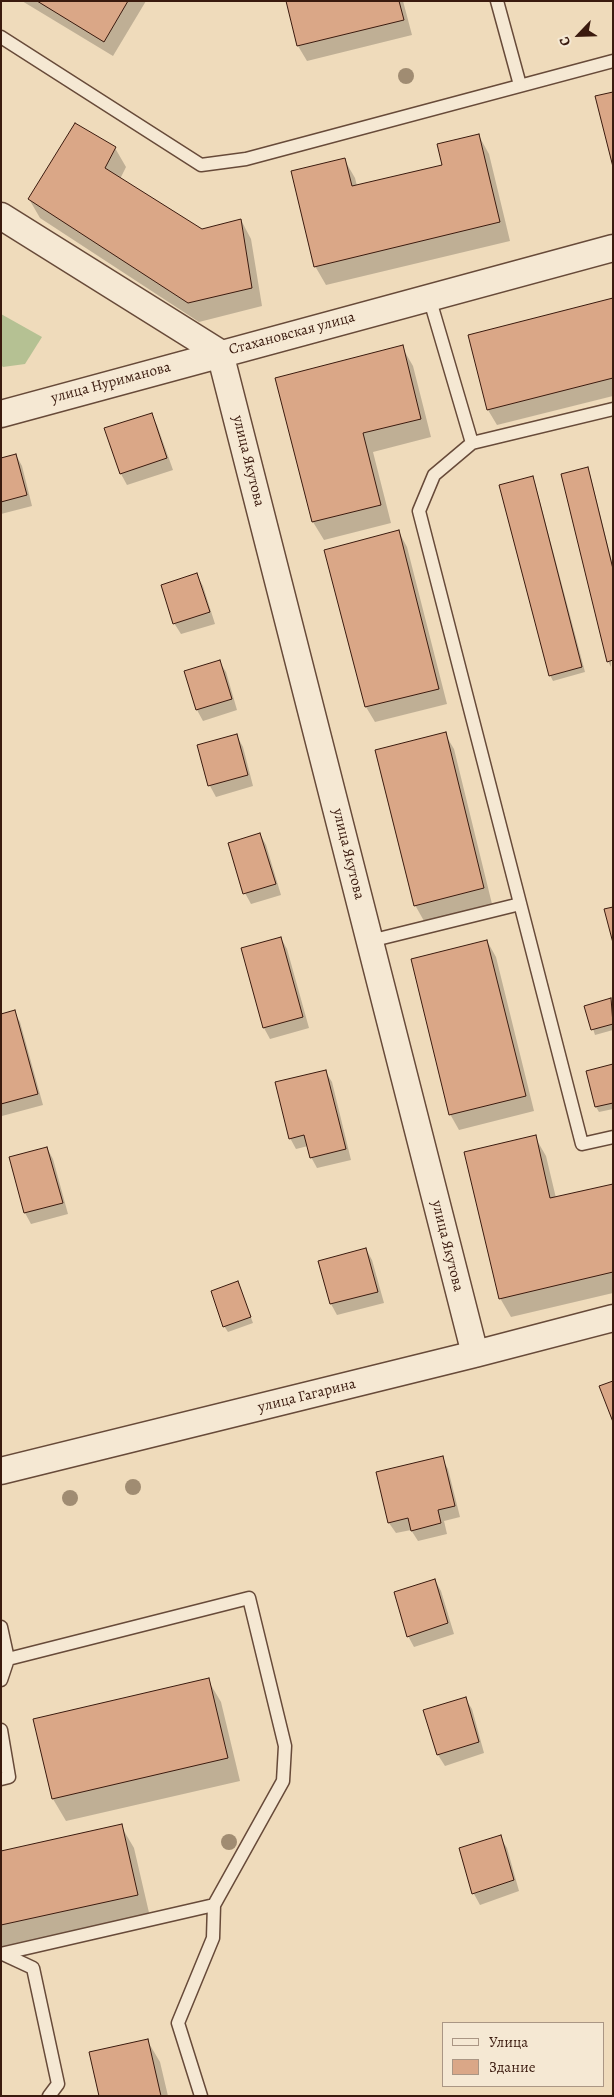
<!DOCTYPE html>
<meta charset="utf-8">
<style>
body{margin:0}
#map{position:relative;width:614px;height:2097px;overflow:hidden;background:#efdbbb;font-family:Alegreya,serif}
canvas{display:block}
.frame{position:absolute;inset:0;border:2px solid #3a1a0e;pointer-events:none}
.legend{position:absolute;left:442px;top:2022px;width:162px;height:65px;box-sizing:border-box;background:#f5e8d3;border:1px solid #aa9684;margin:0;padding:6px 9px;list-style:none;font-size:15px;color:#3a1a0e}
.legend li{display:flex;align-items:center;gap:10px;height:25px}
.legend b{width:25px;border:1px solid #aa9684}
.north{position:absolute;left:554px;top:10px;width:50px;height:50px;-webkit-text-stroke:4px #f5e8d3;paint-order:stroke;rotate:246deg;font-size:14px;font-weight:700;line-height:20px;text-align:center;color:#3a1a0e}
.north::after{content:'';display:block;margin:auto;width:18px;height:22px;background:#3a1a0e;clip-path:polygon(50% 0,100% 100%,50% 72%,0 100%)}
</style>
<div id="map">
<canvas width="614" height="2097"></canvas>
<div class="frame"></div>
<ul class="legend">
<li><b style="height:6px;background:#f5e8d3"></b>Улица</li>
<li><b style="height:14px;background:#daa787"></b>Здание</li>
</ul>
<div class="north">С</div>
</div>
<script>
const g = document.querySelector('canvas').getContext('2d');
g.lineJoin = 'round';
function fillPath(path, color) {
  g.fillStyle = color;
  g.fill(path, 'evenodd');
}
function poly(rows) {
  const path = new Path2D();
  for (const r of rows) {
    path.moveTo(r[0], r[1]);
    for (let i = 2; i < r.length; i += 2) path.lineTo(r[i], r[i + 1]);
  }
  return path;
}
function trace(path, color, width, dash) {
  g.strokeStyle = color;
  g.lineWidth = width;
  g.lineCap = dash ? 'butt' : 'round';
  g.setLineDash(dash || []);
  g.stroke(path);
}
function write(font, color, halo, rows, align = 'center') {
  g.font = font + ' Alegreya,serif';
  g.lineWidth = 4;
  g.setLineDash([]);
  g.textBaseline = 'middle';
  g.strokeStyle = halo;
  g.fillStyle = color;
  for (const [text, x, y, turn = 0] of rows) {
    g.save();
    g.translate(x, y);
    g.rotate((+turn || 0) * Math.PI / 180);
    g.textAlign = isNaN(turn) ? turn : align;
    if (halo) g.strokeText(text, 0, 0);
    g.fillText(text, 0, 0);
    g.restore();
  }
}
const green = poly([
 [1,314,42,337,25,364,3,367,1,365]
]);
const shadow = poly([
 [22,1,146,1,113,56],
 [287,1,403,1,412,35,307,61,298,46],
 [479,136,489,154,510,241,326,285,315,266,344,159,355,178,357,186,443,165],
 [115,148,126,167,120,179,202,230,241,220,251,239,262,306,199,322,40,218,29,199],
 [613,299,613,396,497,425,488,410,469,336],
 [402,347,413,366,431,437,373,452,391,523,324,540,313,522],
 [151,414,157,425,173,470,127,485,121,474,106,429],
 [16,455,22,466,32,506,1,514,1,459],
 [587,469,590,474,613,566,611,667,608,661],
 [532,478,535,483,585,672,553,681,550,675],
 [399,532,407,547,447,704,375,722,366,707,326,550],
 [197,575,203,586,215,624,181,634,174,623],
 [219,661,226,672,237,710,203,721,197,710,185,672],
 [445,734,454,749,492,904,424,921,415,905],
 [237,736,243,747,253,786,216,797,210,786,199,746],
 [260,834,266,845,281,895,251,904,245,893],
 [281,938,287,949,309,1028,270,1039,264,1028,243,949],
 [487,941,496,957,534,1111,459,1130,450,1114],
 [611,1000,613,1004,613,1030,595,1035,586,1007],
 [14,1012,20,1022,43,1105,2,1116,1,1015],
 [613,1066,613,1109,599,1112,596,1107],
 [325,1071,332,1082,351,1160,317,1168,311,1157,308,1146,296,1149,290,1138],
 [535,1137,546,1156,556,1198,613,1185,613,1293,511,1317,500,1298],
 [47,1148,53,1159,68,1214,31,1224,25,1213,11,1158],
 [366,1249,372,1260,384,1303,337,1315,331,1304,320,1262],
 [238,1283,253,1323,228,1332,224,1326],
 [442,1458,448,1469,460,1517,444,1521,447,1534,418,1541,411,1530,396,1533,389,1523],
 [435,1580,441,1591,454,1634,414,1647,408,1636],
 [208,1680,221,1702,240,1781,66,1821,53,1799,34,1720],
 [465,1698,472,1709,484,1753,445,1766,438,1755,425,1711],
 [121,1826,134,1848,150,1917,1,1950,1,1852],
 [500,1837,507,1848,519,1891,480,1905,474,1894,461,1849],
 [147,2040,160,2062,168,2096,100,2096]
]);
const building = poly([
 [37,1,128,1,104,42,37,1],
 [286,1,399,1,404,20,297,46,286,1],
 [613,92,613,167,595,96,613,92],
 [75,123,116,147,105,168,202,229,241,219,252,288,188,303,28,199,75,123],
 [479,134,500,222,314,267,291,171,345,158,352,186,442,165,437,144,479,134],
 [613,298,613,378,487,410,468,335,613,298],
 [403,345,421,419,363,433,381,505,312,522,275,378,403,345],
 [152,413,167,458,120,474,104,428,152,413],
 [16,454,27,495,1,502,1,458,16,454],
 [588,467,613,569,613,660,607,662,561,474,588,467],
 [533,476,582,667,549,676,499,485,533,476],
 [399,530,439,689,365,707,324,550,399,530],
 [197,573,210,612,173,624,161,585,197,573],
 [220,660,232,699,196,710,184,671,220,660],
 [446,732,484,888,414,906,375,750,446,732],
 [237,734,248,775,208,786,197,745,237,734],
 [260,833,276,884,243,894,228,843,260,833],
 [613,907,613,943,604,909,613,907],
 [281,937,303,1017,263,1028,241,948,281,937],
 [487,940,526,1096,449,1115,411,959,487,940],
 [611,998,613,1024,591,1030,584,1006,611,998],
 [15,1010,38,1094,1,1104,1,1014,15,1010],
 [613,1064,613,1103,595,1107,586,1071,613,1064],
 [326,1070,346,1149,310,1158,304,1135,289,1139,275,1082,326,1070],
 [536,1135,550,1198,613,1184,613,1272,499,1299,464,1152,536,1135],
 [47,1147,63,1203,24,1213,9,1157,47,1147],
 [366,1248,378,1292,330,1304,318,1261,366,1248],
 [238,1281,251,1317,223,1327,211,1291,238,1281],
 [613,1381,613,1422,599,1386,613,1381],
 [443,1456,455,1506,438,1510,441,1523,411,1531,408,1518,388,1523,376,1472,443,1456],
 [435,1579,448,1623,407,1637,394,1592,435,1579],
 [209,1678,228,1758,52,1799,33,1719,209,1678],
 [466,1697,479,1742,437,1755,423,1710,466,1697],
 [122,1824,138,1895,1,1925,1,1851,122,1824],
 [501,1835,514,1880,472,1894,459,1848,501,1835],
 [148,2039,161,2096,99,2096,89,2052,148,2039]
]);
const lane = poly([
 [497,1,520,85],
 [1,37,201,165,246,159,613,61],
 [429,297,472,443,434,475,419,511,582,1144,613,1137],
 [472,443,613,409],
 [370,941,520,904],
 [1,1627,8,1659,1,1680],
 [1,1730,9,1777,1,1779],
 [1,1954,214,1905,283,1781,285,1746,249,1598,8,1659],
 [3,1954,33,1968,58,2084,49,2096],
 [201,2096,178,2023,213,1938,214,1905]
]);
const street = poly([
 [1,216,220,353],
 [220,353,475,1354],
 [1,414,613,248],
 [1,1471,475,1354,613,1318]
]);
const trees = [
 [406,76],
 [133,1487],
 [70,1498],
 [229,1842]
];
const streetNames = [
 ["Стахановская улица",292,334,-15],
 ["улица Нуриманова",111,383,-15],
 ["улица Якутова",248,461,76],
 ["улица Якутова",348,854,76],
 ["улица Якутова",447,1246,76],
 ["улица Гагарина",307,1396,-14]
];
fillPath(green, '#b5c193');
fillPath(shadow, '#0003');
fillPath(building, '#daa787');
trace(building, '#3a1a0e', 1);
trace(lane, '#674a39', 15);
trace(street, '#674a39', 29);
trace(lane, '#f5e8d3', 12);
trace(street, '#f5e8d3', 26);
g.fillStyle = '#a08c72';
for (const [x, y] of trees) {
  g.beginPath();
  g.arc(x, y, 8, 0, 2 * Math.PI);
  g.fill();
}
write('15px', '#3a1a0e', '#f5e8d3', streetNames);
</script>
